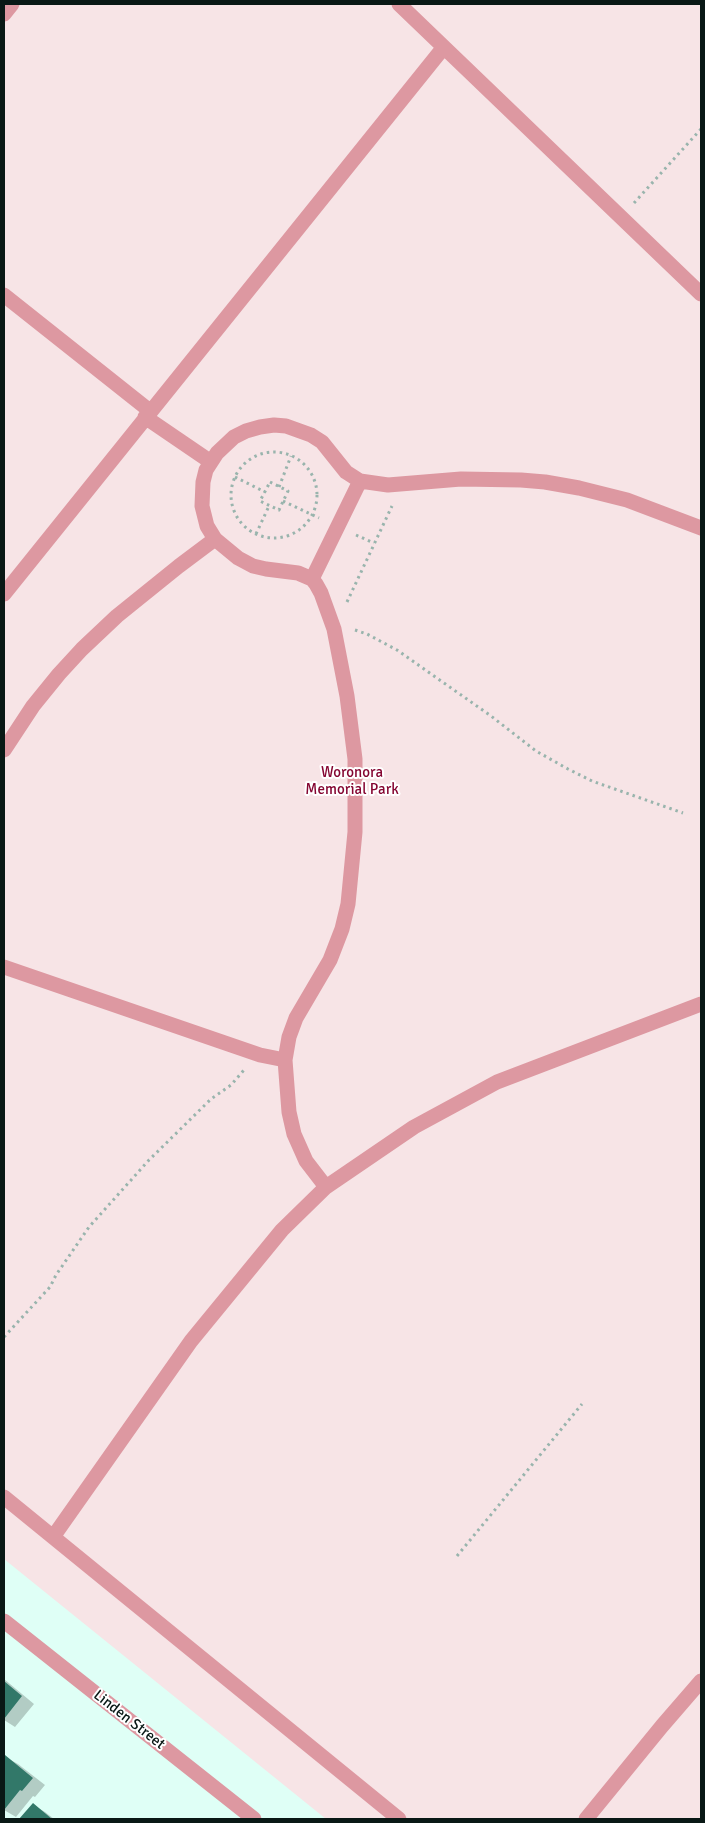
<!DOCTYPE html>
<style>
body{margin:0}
#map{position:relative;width:705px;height:1823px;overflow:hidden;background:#dffff6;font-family:Signika,sans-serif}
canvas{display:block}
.frame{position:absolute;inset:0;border:5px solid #091815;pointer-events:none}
</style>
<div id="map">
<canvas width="705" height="1823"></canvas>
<div class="frame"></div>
</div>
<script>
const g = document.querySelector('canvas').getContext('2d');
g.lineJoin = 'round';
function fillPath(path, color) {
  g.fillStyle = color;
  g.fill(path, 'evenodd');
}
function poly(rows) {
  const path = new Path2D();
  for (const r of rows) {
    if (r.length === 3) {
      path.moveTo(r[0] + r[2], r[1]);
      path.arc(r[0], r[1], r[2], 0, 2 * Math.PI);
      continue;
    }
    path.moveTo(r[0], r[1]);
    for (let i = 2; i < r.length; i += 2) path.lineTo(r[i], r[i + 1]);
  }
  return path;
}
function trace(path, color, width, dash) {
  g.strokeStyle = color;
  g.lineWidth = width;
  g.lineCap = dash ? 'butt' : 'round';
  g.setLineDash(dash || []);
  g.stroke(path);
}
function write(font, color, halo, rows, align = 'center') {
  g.font = font + ' Signika,sans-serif';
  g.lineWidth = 4;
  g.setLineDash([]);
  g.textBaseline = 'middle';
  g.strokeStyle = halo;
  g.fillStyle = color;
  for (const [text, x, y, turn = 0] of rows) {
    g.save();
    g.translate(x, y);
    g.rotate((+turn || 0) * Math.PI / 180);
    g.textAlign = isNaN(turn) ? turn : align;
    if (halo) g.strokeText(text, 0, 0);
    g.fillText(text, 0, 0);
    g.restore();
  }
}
const green = poly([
 [4,4,701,4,701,1819,326,1819,4,1559]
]);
const shadow = poly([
 [4,1679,34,1704,15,1727,4,1720],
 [5,1757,18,1764,45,1785,35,1797,33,1796,16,1817,4,1810,4,1759],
 [33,1805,45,1812,54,1819,21,1819]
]);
const building = poly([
 [4,1681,22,1696,4,1719],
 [5,1755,33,1778,22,1791,20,1790,4,1810],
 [33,1803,52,1819,19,1819]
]);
const path = poly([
 [634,203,701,129],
 [274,495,43],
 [235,477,265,492],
 [270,482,288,491,279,510,260,501,270,482],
 [279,487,291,456],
 [283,501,319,518],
 [256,534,269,506],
 [356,535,374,543],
 [347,602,392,506],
 [355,630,367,634,397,650,491,716,536,751,568,769,592,781,683,813],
 [4,1337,50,1287,56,1275,89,1227,149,1160,211,1099,231,1085,244,1070],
 [457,1556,582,1404]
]);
const minor = poly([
 [399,4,701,294],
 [4,14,12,4],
 [4,295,150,411],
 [145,417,211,462],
 [312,579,360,481],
 [4,594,444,47],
 [4,750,33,706,59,674,82,649,117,616,179,566,215,539],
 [4,967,260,1055,285,1060,289,1037,296,1018,330,960,342,929,348,904,355,832,355,759,347,696,334,629,321,593,316,584,312,579,298,573,266,569,253,566,238,558,215,539,207,526,202,506,203,482,206,470,217,453,234,437,246,431,260,427,274,425,286,426,311,435,322,442,346,472,360,481,388,485,461,479,521,480,545,482,579,488,627,500,701,528],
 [285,1060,289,1112,294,1134,306,1161,326,1187],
 [4,1497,399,1819],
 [53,1537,191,1341,282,1230,326,1187,414,1127,497,1082,701,1004],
 [4,1621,254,1819],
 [586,1819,662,1726,701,1681]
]);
const parkNames = [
 ["Woronora",352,773],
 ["Memorial Park",352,790]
];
const streetNames = [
 ["Linden Street",129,1720,38]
];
fillPath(green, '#f7e4e6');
fillPath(shadow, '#0003');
fillPath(building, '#327869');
trace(path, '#99b4ad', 3, [2.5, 4]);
trace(minor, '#dd98a1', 15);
write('15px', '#840531', '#fff', parkNames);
write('15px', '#091815', '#fff', streetNames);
</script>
